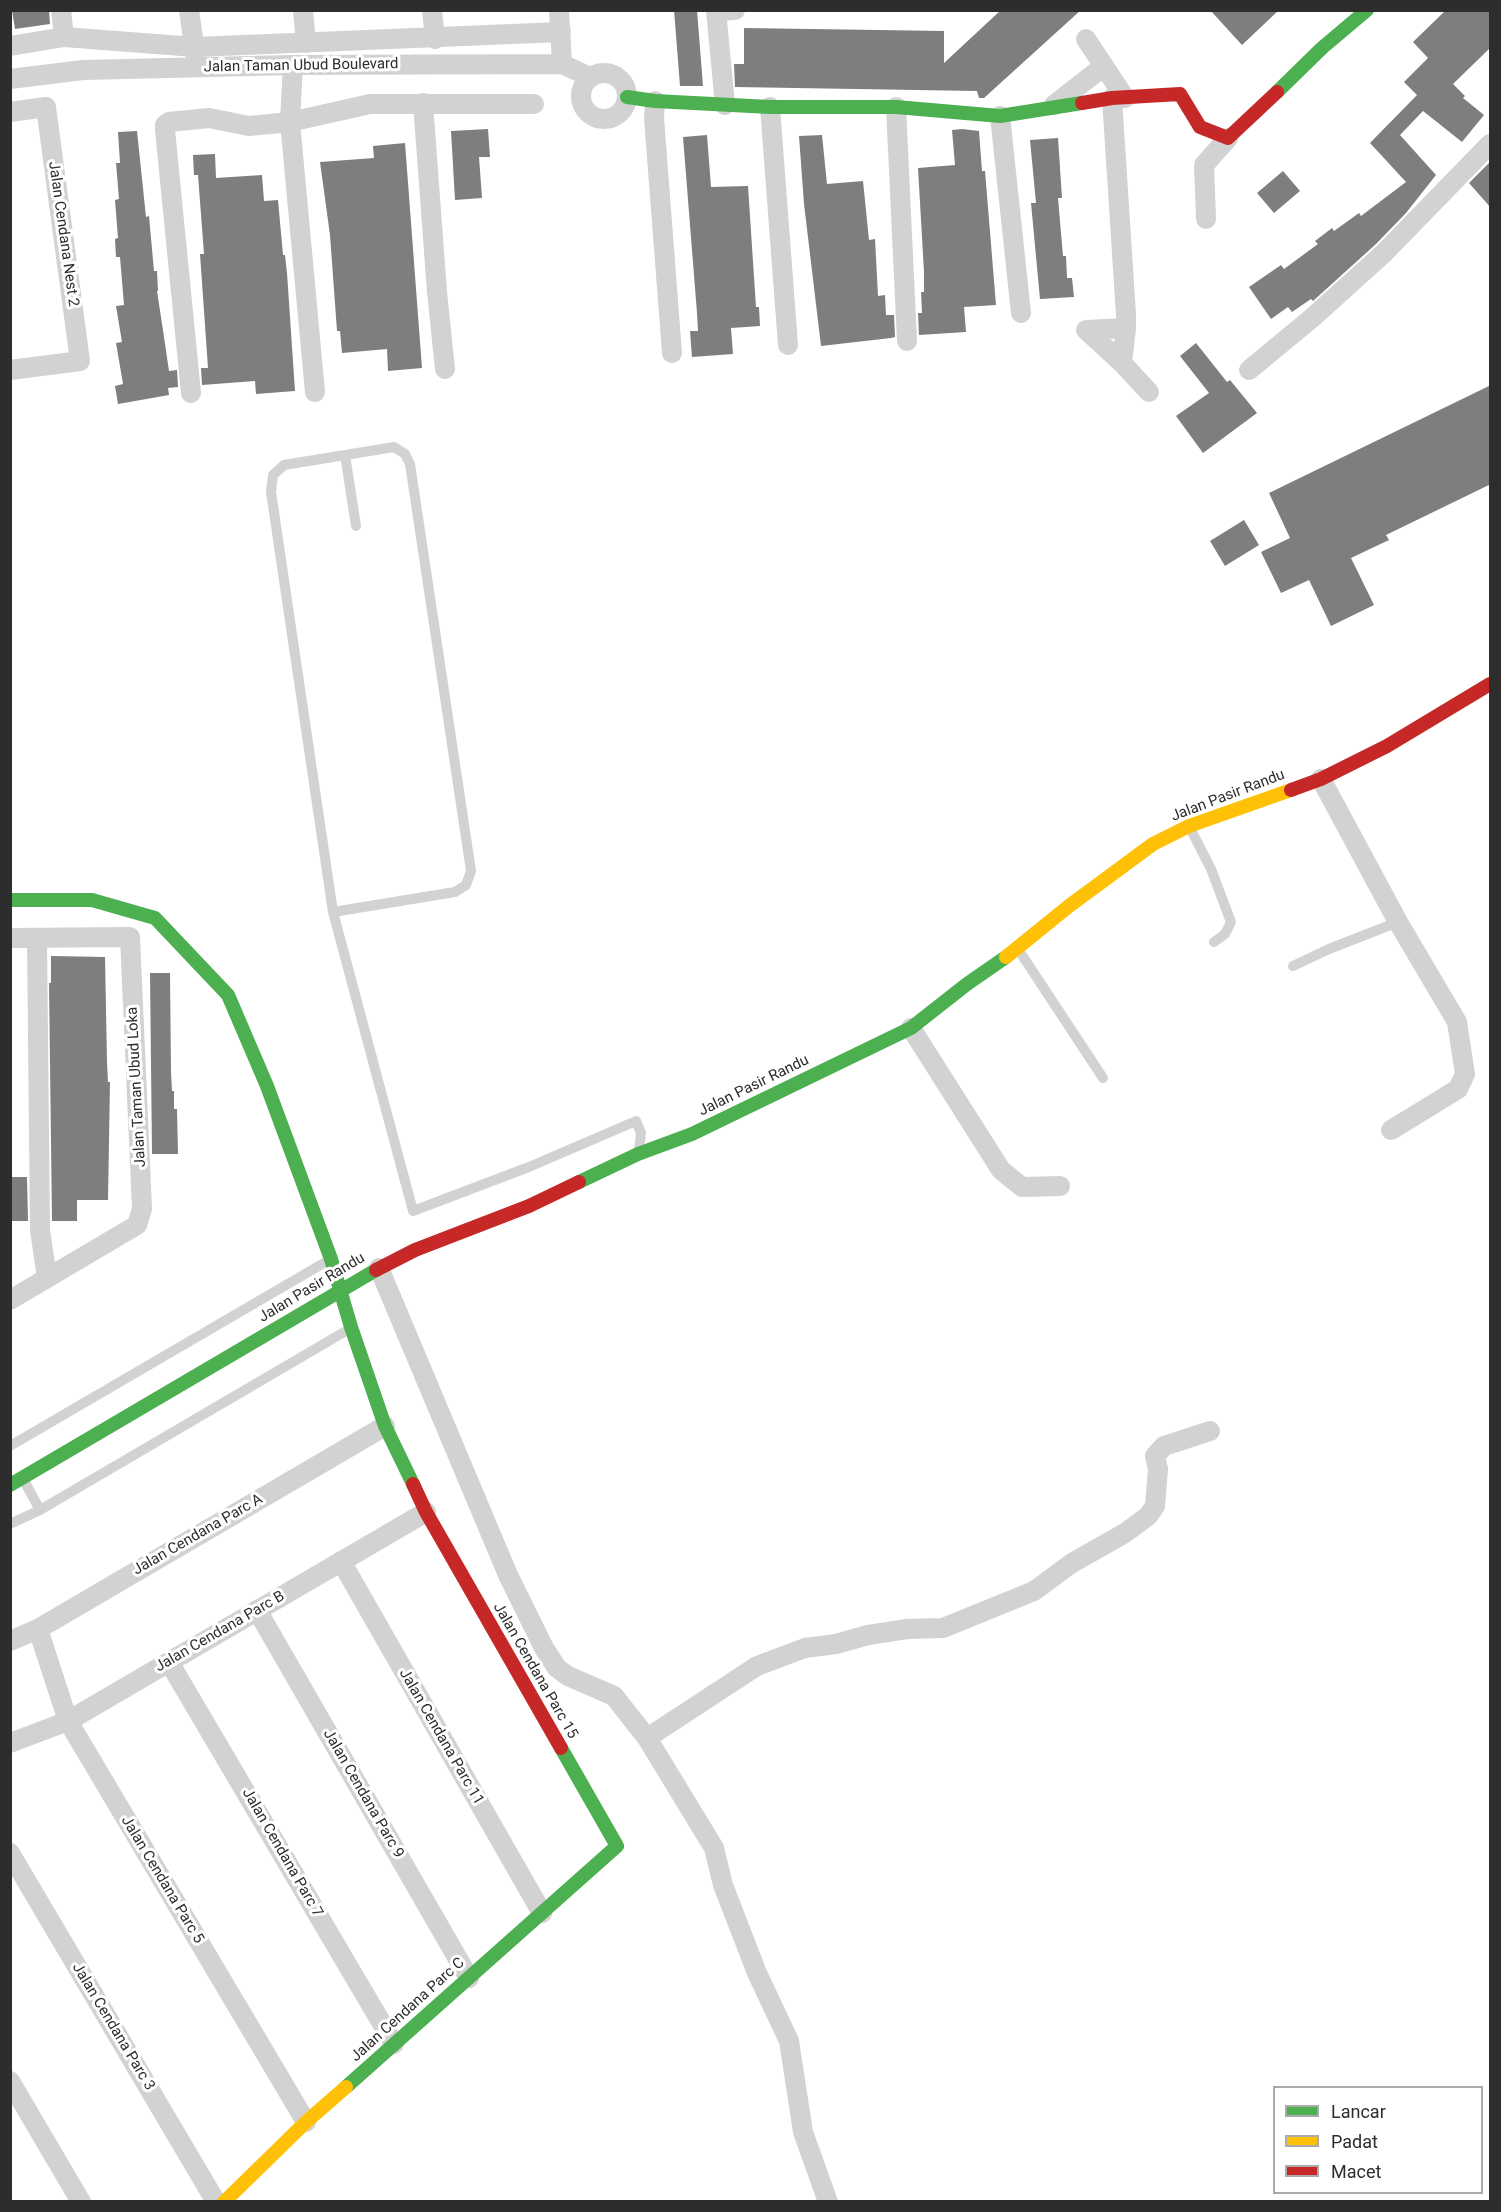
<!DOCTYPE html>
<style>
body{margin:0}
#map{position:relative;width:1501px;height:2212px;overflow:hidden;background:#fff;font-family:Roboto,sans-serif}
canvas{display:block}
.frame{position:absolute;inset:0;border:12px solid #2d2d2d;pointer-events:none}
.legend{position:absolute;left:1273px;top:2086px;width:210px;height:108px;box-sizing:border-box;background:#fff;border:2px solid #ababab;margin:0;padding:8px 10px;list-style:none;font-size:18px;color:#2d2d2d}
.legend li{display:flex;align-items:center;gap:12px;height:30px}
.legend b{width:30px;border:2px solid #ababab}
</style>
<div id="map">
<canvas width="1501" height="2212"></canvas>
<div class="frame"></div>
<ul class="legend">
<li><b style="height:8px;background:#4caf50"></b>Lancar</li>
<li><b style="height:8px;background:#ffc107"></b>Padat</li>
<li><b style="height:8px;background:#c62828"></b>Macet</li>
</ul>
</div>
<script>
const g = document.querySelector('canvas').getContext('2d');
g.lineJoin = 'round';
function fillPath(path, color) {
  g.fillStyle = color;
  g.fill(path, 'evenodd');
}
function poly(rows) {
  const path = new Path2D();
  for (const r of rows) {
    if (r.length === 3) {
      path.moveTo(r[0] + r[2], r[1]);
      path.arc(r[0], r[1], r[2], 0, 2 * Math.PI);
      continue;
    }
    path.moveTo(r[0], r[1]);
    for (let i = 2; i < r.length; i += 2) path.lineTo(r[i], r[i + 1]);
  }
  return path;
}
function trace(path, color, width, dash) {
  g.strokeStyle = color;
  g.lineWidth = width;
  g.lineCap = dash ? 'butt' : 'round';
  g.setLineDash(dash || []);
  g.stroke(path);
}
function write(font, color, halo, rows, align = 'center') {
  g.font = font + ' Roboto,sans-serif';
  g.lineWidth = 6;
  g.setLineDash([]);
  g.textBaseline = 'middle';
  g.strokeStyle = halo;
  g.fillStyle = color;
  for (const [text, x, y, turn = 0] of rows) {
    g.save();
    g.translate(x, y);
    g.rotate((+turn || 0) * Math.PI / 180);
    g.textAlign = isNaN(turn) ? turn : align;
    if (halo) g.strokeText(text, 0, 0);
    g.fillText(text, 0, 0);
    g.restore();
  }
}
const building = poly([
 [12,10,49,10,50,24,15,29],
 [674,10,697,10,703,86,680,86],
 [1001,10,1081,10,984,98,979,98,977,91,735,87,734,64,744,64,744,28,944,31,944,63],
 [1210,10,1279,10,1242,45],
 [1446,10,1491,10,1491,47,1453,84,1465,96,1463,98,1484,115,1462,142,1423,111,1400,135,1436,175,1406,213,1376,244,1313,301,1311,299,1292,312,1288,307,1271,319,1249,287,1281,265,1284,269,1318,244,1315,241,1332,228,1334,231,1359,213,1361,216,1406,182,1370,143,1417,95,1404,82,1428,58,1413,42],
 [488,129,490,157,479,157,482,198,455,200,451,131],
 [962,129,979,131,982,171,985,171,996,305,964,307,966,332,919,335,918,313,922,313,921,292,924,292,924,272,918,168,955,165,952,130],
 [137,131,146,217,149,216,154,271,157,271,158,291,157,291,164,337,169,371,177,370,178,387,168,388,169,395,118,404,115,386,123,384,116,343,122,342,116,306,124,305,120,257,116,257,115,239,118,238,115,200,119,199,116,163,120,163,118,132],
 [707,135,711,187,748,186,756,307,759,307,760,326,731,328,733,354,692,357,690,331,698,331,697,313,683,137],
 [822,135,827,184,863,181,869,240,875,239,878,296,885,295,886,315,894,315,895,337,891,338,821,346,804,204,799,136],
 [1058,138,1062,198,1058,198,1063,256,1066,256,1067,278,1072,278,1074,297,1040,299,1031,203,1036,203,1030,140],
 [405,143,422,368,388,371,387,349,342,353,340,331,337,331,330,235,320,162,374,158,373,146],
 [215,154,216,178,262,175,264,201,278,200,283,255,285,255,287,273,295,391,256,394,255,381,202,385,201,368,208,368,200,254,204,254,198,175,194,175,193,155],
 [1491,161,1491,208,1469,183],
 [1283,171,1300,191,1274,213,1257,193],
 [1196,343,1227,382,1230,380,1257,413,1203,453,1176,416,1209,393,1180,356],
 [1491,385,1491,484,1386,535,1389,540,1351,558,1374,605,1331,626,1309,580,1281,593,1261,552,1290,538,1269,493],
 [1244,520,1259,545,1225,566,1210,541],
 [51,956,105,957,107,1062,108,1082,110,1082,108,1200,77,1200,77,1221,52,1221,49,983,51,983],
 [150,973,170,973,171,1072,172,1091,174,1091,174,1109,177,1109,178,1154,152,1154],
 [10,1177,27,1177,28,1221,10,1221]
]);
const lane = poly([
 [345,455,356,526],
 [1189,826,1211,869,1231,922,1225,934,1214,942],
 [333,912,455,892,466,885,471,871,410,464,405,454,394,447,284,465,273,475,271,492,333,912,413,1211,529,1167,636,1121,641,1133,639,1150],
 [1018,949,1103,1078],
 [1293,966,1329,949,1398,922],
 [10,1446,329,1260],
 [23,1479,40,1510],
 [10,1524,40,1510,351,1328]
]);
const street = poly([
 [61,10,64,37],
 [189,10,196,59],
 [303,10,306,43],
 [432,10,435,39],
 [559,10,562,64],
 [716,10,725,105],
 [716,11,735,10],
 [1086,39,1125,98],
 [10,46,64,37,195,47,561,32],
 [293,65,290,122,315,392],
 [604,96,23],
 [10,79,83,70,293,65,562,64,590,77],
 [1112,98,1126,315,1126,328,1122,363,1086,330,1126,328],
 [655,101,654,118,672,353],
 [423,103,437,292,445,369],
 [1054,105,1104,66],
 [770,107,788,345],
 [896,107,907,341],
 [10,112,46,107,80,361,10,370],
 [1000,116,1021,313],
 [1206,219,1204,165,1228,138],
 [1122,363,1149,392],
 [1249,370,1312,318,1384,253,1490,144],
 [191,393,165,130,165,125,169,122,209,118,249,126,290,122,370,104,534,104],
 [1321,779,1398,922,1457,1022,1465,1074,1458,1089,1391,1130],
 [10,938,130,937,142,1209,137,1225,10,1300],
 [37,939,40,1230,47,1278],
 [911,1028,1001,1170,1022,1187,1060,1186],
 [379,1268,508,1575,544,1648,557,1668,568,1676,614,1696,647,1738,714,1848,723,1885,757,1973,789,2041,803,2132,828,2202],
 [341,1561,542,1913],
 [257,1610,469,1978],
 [38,1629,68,1721,306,2122],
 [10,1641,38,1629,385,1426],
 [169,1662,394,2044],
 [647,1738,757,1666,805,1648,836,1644,868,1635,907,1629,943,1628,1034,1591,1072,1563,1125,1533,1148,1516,1155,1506,1158,1469,1155,1456,1164,1446,1210,1431],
 [10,1743,68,1721,426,1512],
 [10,1853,216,2202],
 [10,2081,81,2202]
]);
const fast = poly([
 [1277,92,1322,48,1367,10],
 [627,97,655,101,770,107,896,107,1000,116,1082,103],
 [10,900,92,900,155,918,228,995,267,1086,331,1259,351,1327,385,1426,413,1484],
 [579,1182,638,1154,692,1134,911,1028,967,984,1006,957],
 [10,1485,376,1270],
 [346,2087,617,1846,561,1748]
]);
const slow = poly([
 [1006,957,1069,906,1153,844,1189,826,1291,790],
 [224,2202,306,2122,346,2087]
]);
const jam = poly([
 [1082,103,1112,98,1180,94,1200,127,1228,138,1277,92],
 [1291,790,1321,779,1387,746,1490,684],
 [376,1270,415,1250,529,1206,579,1182],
 [413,1484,426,1512,561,1748]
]);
const streetNames = [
 ["Jalan Taman Ubud Boulevard",301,66,-1],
 ["Jalan Cendana Nest 2",63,234,82],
 ["Jalan Pasir Randu",1228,796,-21],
 ["Jalan Pasir Randu",754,1086,-26],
 ["Jalan Taman Ubud Loka",137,1087,-93],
 ["Jalan Pasir Randu",312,1288,-31],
 ["Jalan Cendana Parc A",198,1535,-30],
 ["Jalan Cendana Parc B",220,1632,-30],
 ["Jalan Cendana Parc 15",535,1671,60],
 ["Jalan Cendana Parc 11",441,1737,60],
 ["Jalan Cendana Parc 9",363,1794,60],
 ["Jalan Cendana Parc 7",282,1853,60],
 ["Jalan Cendana Parc 5",162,1880,59],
 ["Jalan Cendana Parc C",408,2010,-42],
 ["Jalan Cendana Parc 3",113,2027,59]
];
fillPath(building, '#7e7e7e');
trace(lane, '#d2d2d2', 10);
trace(street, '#d2d2d2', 20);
trace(fast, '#4caf50', 14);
trace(slow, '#ffc107', 14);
trace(jam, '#c62828', 14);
write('15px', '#2d2d2d', '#fff', streetNames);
</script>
